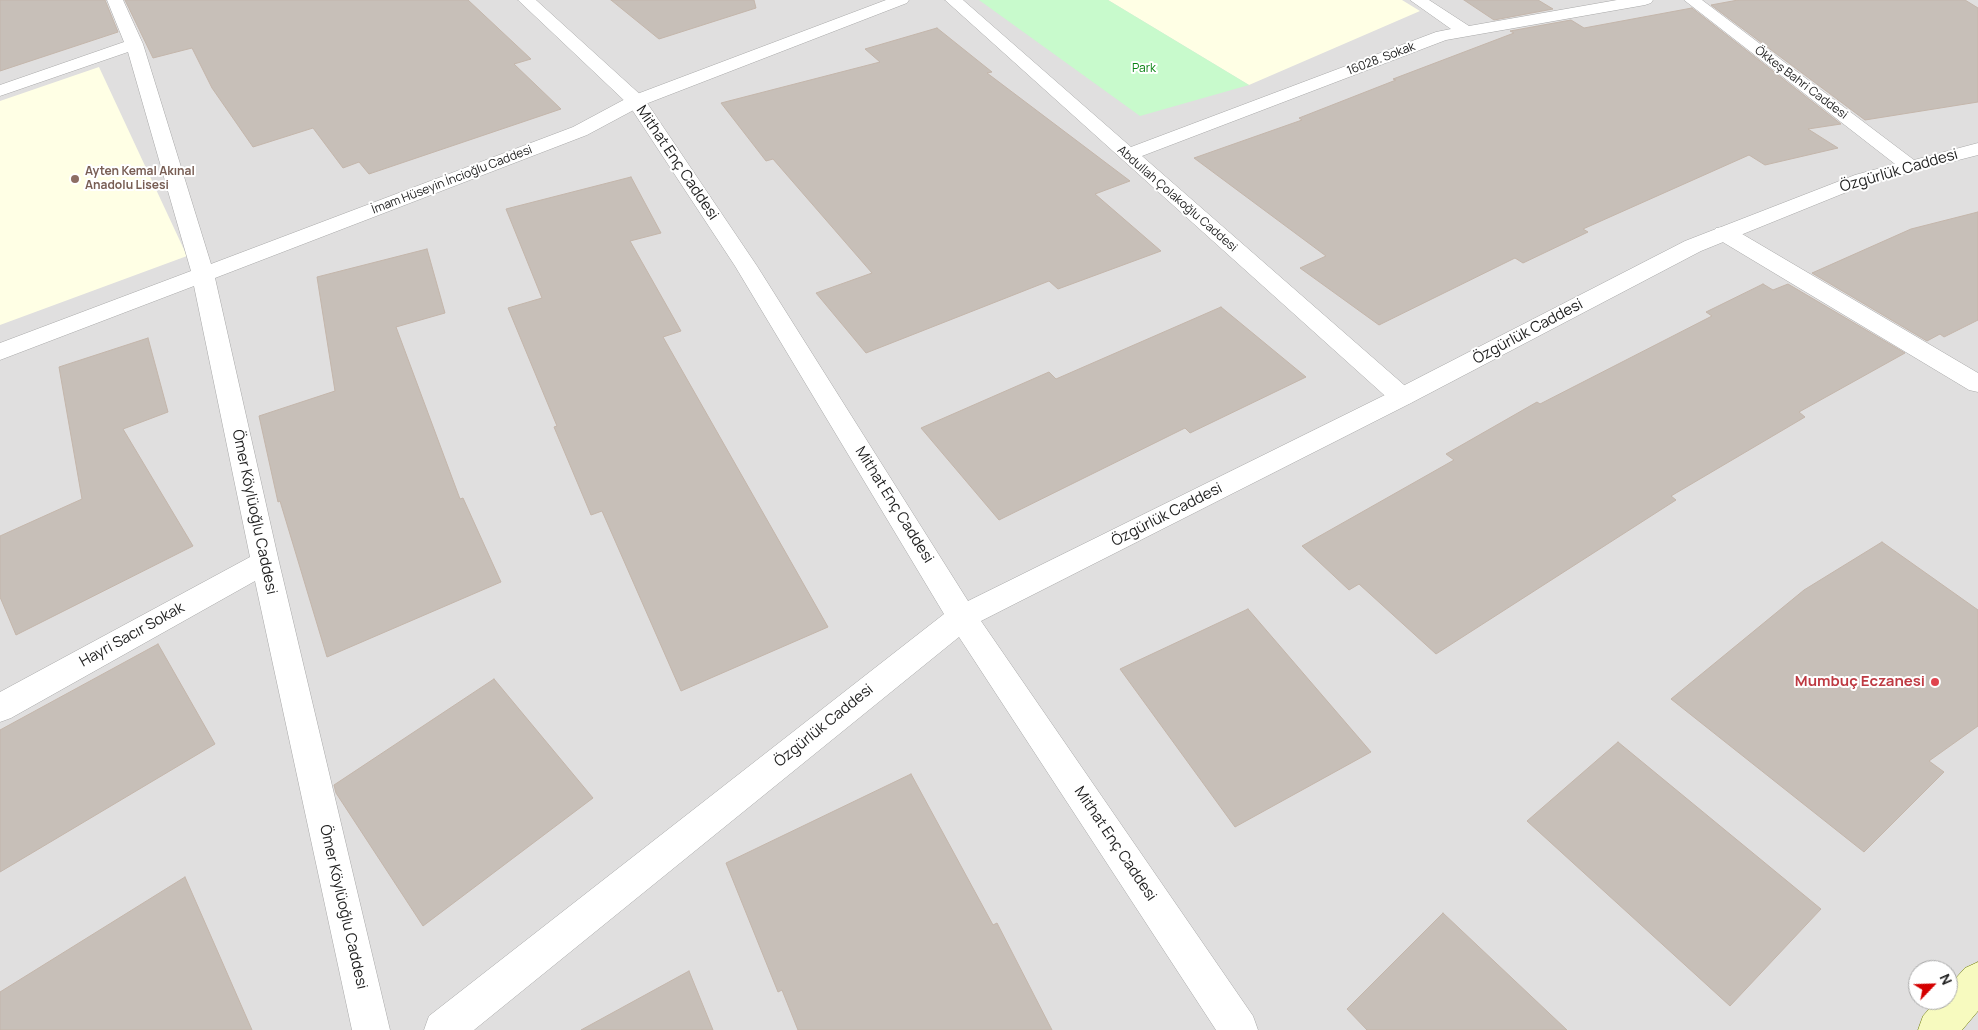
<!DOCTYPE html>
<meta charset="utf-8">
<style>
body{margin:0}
#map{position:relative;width:1978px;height:1030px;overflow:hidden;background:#f2efe9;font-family:Manrope,sans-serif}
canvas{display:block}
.north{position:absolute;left:1908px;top:960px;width:50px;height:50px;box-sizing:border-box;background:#fff;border:1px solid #a7a7a7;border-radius:50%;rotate:66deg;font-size:14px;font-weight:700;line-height:20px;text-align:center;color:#222}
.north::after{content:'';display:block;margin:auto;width:18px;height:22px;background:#d40000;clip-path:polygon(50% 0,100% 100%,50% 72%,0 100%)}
</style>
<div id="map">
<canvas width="1978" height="1030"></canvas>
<div class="north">N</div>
</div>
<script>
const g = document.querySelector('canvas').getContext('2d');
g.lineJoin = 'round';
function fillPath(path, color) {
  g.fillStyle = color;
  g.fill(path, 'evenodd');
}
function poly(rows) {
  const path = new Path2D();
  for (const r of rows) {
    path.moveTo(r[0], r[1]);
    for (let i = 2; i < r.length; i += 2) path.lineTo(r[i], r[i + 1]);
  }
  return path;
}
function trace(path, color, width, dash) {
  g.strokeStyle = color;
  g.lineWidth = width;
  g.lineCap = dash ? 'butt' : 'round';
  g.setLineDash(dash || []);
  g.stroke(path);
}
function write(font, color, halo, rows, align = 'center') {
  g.font = font + ' Manrope,sans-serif';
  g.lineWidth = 4;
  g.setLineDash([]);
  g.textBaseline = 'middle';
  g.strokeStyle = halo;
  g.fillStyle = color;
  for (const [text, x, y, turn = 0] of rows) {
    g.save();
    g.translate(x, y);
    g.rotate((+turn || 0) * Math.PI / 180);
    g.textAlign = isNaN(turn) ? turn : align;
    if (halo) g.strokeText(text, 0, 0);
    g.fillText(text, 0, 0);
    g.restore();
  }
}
const residential = poly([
 [0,0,1978,0,1978,1030,0,1030],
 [1918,970,1948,970,1948,1000,1918,1000]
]);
const education = poly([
 [1108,0,1402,0,1420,11,1249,85],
 [99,67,187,256,0,325,0,101]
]);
const park = poly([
 [979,0,1108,0,1249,85,1140,116]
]);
const building = poly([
 [0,0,105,0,118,32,0,71,0,0],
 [125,0,468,0,531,59,514,64,561,109,369,174,359,162,343,168,313,128,253,147,212,88,192,48,153,58,125,0],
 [611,0,754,0,756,8,659,39,611,0],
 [1464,0,1538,0,1553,9,1494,20,1464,0],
 [1738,0,1965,0,1978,8,1978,102,1865,120,1711,5,1738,0],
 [1692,8,1841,124,1808,129,1838,148,1765,165,1749,155,1583,229,1588,232,1523,263,1515,258,1379,325,1300,268,1326,256,1194,158,1302,120,1299,118,1396,80,1393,79,1514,33,1510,31,1571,20,1584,28,1692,8],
 [937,28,992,72,987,73,1130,181,1095,194,1161,251,1058,289,1049,281,866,353,816,293,872,273,773,159,766,161,721,103,880,62,865,49,937,28],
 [631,177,661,233,630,241,681,331,663,337,828,627,681,691,602,511,591,515,554,427,557,426,508,308,542,298,506,209,631,177],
 [1978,212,1978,320,1944,337,1940,334,1927,341,1812,273,1911,229,1978,212],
 [427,249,445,313,396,327,460,499,463,498,501,582,327,657,280,501,278,502,259,416,335,391,317,277,427,249],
 [1763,284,1773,290,1788,284,1905,353,1799,412,1805,417,1671,496,1676,500,1436,654,1359,584,1349,590,1302,546,1454,460,1446,454,1537,402,1540,404,1712,316,1706,312,1763,284],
 [1221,307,1306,377,1190,433,1185,428,999,520,921,428,1049,372,1056,379,1221,307],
 [148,338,168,412,123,429,193,546,16,635,0,597,0,536,82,499,59,367,148,338],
 [1882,542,1978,610,1978,726,1929,761,1944,772,1864,852,1671,699,1804,590,1882,542],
 [1248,609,1371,752,1235,827,1120,669,1248,609],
 [158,644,215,744,0,872,0,730,158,644],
 [494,679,593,798,423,926,336,793,334,785,494,679],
 [1618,742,1821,909,1730,1006,1527,821,1618,742],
 [911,774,993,925,997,923,1052,1030,798,1030,782,990,778,992,726,863,911,774],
 [185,877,252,1030,0,1030,0,992,185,877],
 [1443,913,1567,1030,1367,1030,1347,1009,1443,913],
 [689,971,713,1030,581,1030,689,971]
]);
const minor = poly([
 [107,0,123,0,143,44,211,264,573,127,629,97,886,0,909,0,907,3,643,105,587,135,215,278,279,562,390,1030,352,1030,255,581,11,718,0,722,0,692,250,557,194,286,0,360,0,343,191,271,128,52,0,96,0,85,124,42,107,0],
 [945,0,963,0,1131,147,1436,32,1451,29,1410,0,1429,0,1469,26,1617,0,1653,0,1651,3,1645,5,1446,40,1142,156,1411,391,1414,397,1411,403,1402,406,1393,403,945,0],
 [1724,227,1732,228,1978,373,1978,392,1969,390,1716,238,1713,233,1716,228,1724,227]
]);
const tertiary = poly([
 [518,0,536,0,643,97,757,266,968,601,1393,391,1685,241,1855,175,1895,164,1684,0,1702,0,1914,160,1978,143,1978,155,1869,183,1701,251,1411,403,981,621,1253,1016,1258,1030,1216,1030,959,637,474,1030,424,1030,429,1016,944,614,735,266,629,105,518,0]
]);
const secondary = poly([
 [1978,962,1978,1011,1962,1030,1918,1030,1923,1016,1937,1000,1948,1000,1948,987,1965,968,1978,962]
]);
const markers = [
 [75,179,5,"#8d6e63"],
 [1935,682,5,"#e0444e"]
];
const farStreetnames = [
 ["16028. Sokak",1381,59,-21],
 ["Ökkeş Bahri Caddesi",1801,83,37],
 ["İmam Hüseyin İncioğlu Caddesi",452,180,-21],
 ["Abdullah Çolakoğlu Caddesi",1177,199,41]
];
const farParknames = [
 ["Park",1144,69]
];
const farEducationnames = [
 ["Ayten Kemal Akınal",85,172],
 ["Anadolu Lisesi",85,186]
];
const streetNames = [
 ["Mithat Enç Caddesi",677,163,56],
 ["Özgürlük Caddesi",1899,171,-16],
 ["Özgürlük Caddesi",1528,332,-28],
 ["Mithat Enç Caddesi",894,505,58],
 ["Ömer Köylüoğlu Caddesi",254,512,78],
 ["Özgürlük Caddesi",1167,515,-27],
 ["Hayri Sacır Sokak",132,635,-29],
 ["Özgürlük Caddesi",824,726,-39],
 ["Mithat Enç Caddesi",1115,844,56],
 ["Ömer Köylüoğlu Caddesi",343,907,77]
];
const healthNames = [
 ["Mumbuç Eczanesi",1925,682]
];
fillPath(residential, '#e0dfdf');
fillPath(education, '#ffffe5');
fillPath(park, '#c8facc');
fillPath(building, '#c7bfb8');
trace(building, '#c4b6ab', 1);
trace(minor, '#a9a9a9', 1);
trace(tertiary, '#a9a9a9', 1);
trace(secondary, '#707d05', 1);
fillPath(minor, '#fff');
fillPath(tertiary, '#fff');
fillPath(secondary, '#f7fabf');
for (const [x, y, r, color] of markers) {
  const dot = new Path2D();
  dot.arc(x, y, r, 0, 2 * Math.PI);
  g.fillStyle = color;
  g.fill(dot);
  trace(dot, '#fff', 2);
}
write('12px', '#222', '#fff', farStreetnames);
write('12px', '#0c8416', '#fff', farParknames);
write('bold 12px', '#785e54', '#fff', farEducationnames, 'left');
write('15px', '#222', '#fff', streetNames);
write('bold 15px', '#be3a42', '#fff', healthNames, 'right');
</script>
